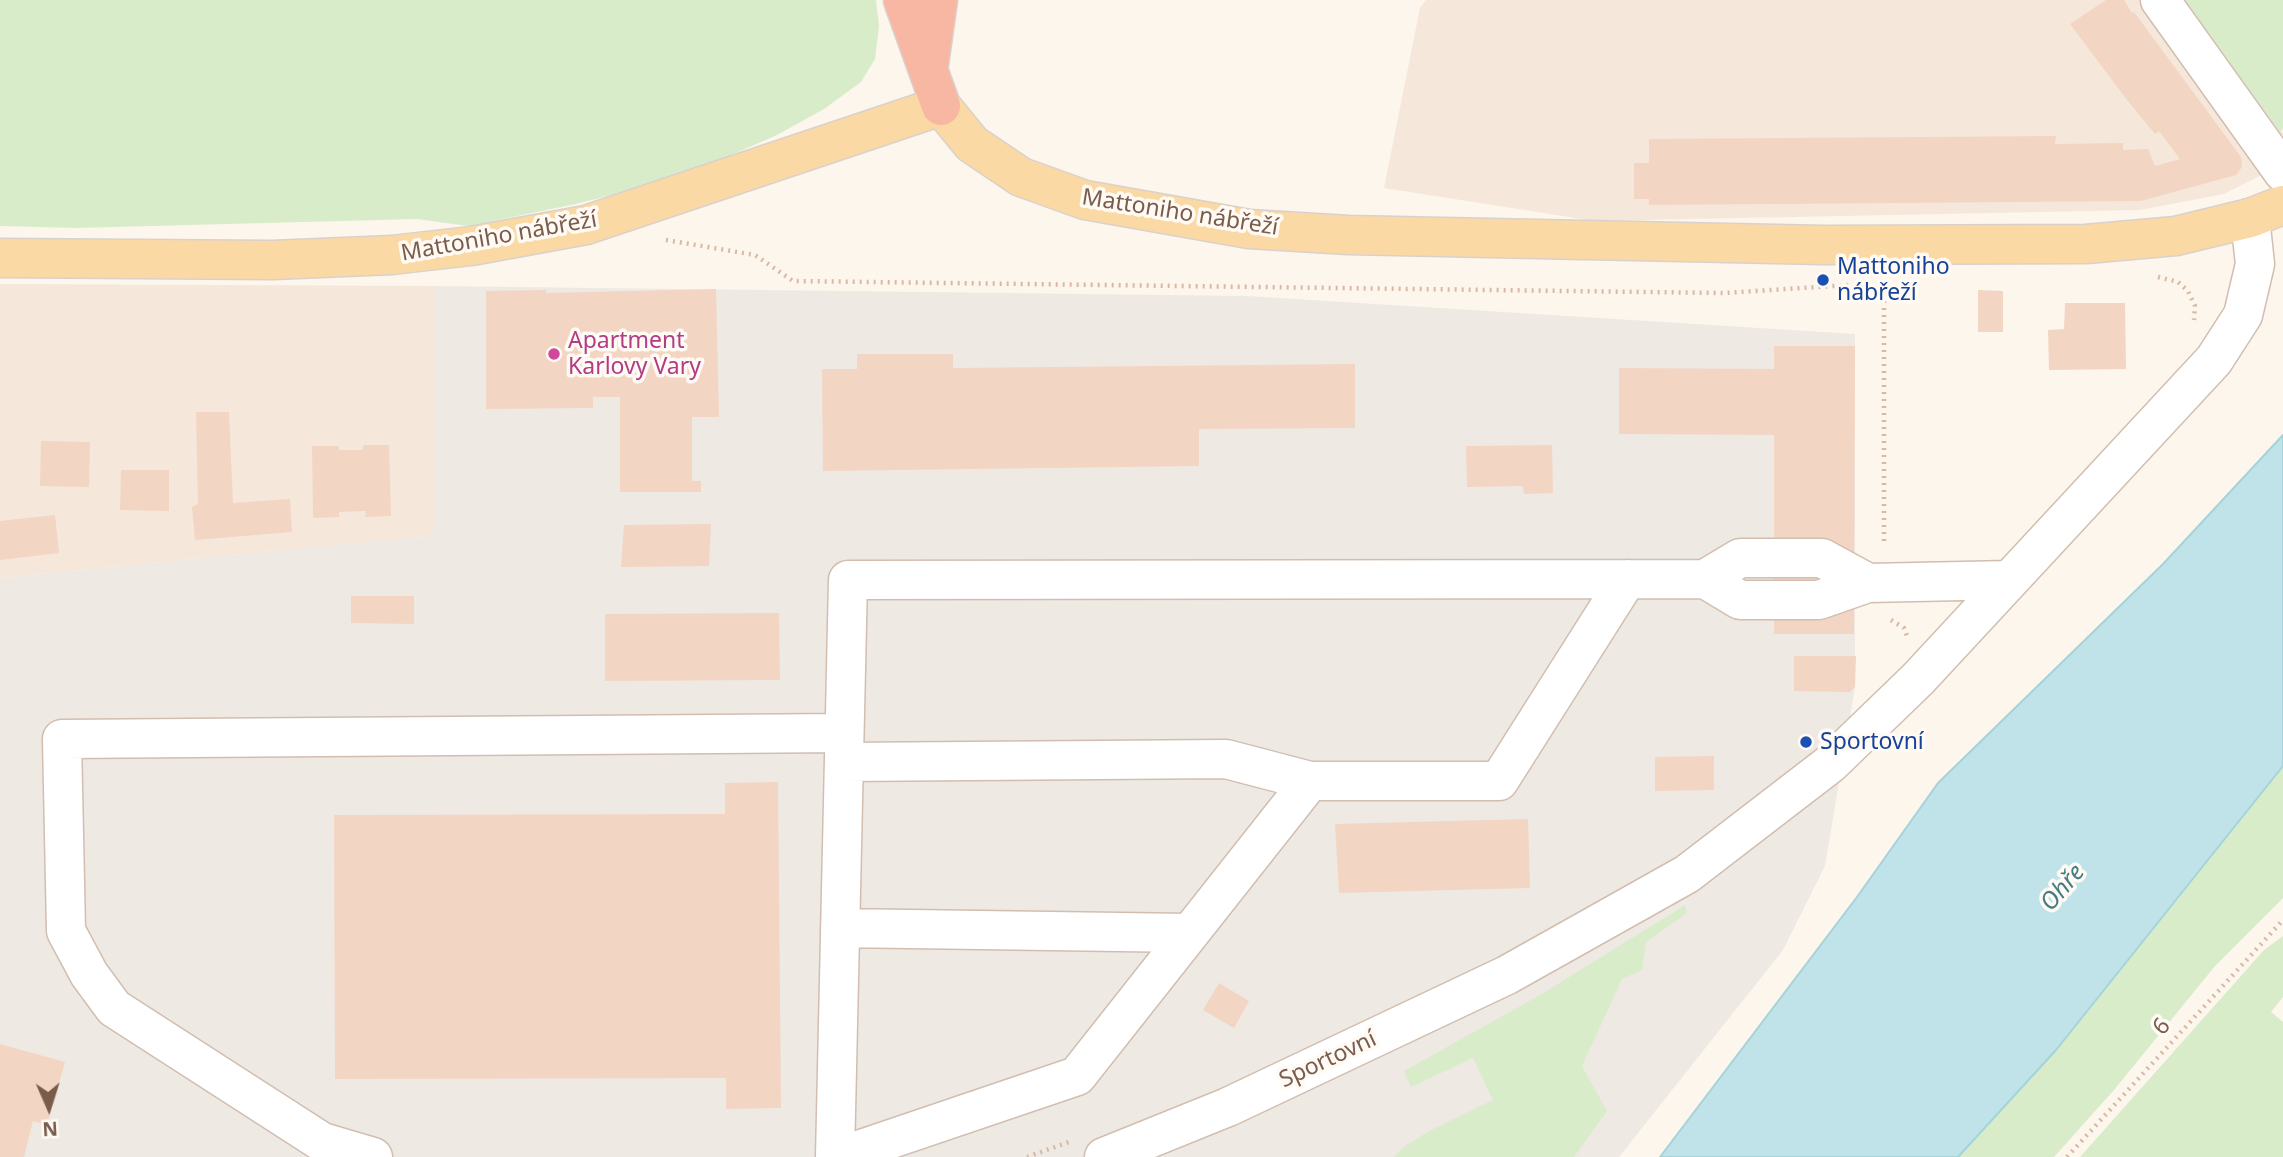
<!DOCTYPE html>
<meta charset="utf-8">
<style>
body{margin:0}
#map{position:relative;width:2283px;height:1157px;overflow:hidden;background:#fdf6ec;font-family:"Noto Sans",sans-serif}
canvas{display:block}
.north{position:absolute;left:14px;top:1073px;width:70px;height:70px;-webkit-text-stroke:5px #fffaf3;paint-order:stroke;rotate:177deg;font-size:19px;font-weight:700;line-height:28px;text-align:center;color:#7a5c4d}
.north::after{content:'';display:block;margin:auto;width:24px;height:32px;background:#7a5c4d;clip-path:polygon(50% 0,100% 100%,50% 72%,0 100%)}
</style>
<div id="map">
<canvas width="2283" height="1157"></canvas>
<div class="north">N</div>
</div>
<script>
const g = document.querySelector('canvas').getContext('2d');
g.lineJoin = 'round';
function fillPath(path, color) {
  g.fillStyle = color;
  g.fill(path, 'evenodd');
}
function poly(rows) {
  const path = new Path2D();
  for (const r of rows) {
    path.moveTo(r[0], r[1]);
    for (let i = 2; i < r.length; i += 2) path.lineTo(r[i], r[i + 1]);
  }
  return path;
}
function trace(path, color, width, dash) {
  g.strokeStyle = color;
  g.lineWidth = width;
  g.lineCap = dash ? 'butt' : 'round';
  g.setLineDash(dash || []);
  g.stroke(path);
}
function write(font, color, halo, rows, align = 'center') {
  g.font = font + ' "Noto Sans",sans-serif';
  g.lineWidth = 7;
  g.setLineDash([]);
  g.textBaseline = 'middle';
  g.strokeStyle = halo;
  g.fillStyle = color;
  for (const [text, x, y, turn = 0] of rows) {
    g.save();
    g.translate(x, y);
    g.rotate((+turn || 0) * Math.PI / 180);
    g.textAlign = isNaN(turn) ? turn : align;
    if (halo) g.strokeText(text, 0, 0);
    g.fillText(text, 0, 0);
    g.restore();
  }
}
const residential = poly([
 [1426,0,2185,0,2283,133,2283,164,2224,194,2140,210,1594,221,1384,188,1420,8],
 [0,284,435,286,435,535,0,578]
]);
const industrial = poly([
 [435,286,1247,296,1855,334,1855,687,1825,866,1783,950,1619,1157,0,1157,0,578,434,535]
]);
const green = poly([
 [0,0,876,0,879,26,875,59,861,82,824,109,777,135,681,177,576,204,468,226,417,219,76,228,0,226],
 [2185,0,2283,0,2283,129,2280,132],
 [2283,766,2283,898,2215,966,2114,1090,2054,1157,1958,1157,2176,901],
 [1685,905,1687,913,1646,942,1642,970,1622,979,1582,1066,1607,1111,1574,1157,1394,1157,1405,1146,1431,1130,1493,1100,1473,1058,1411,1087,1404,1071,1542,994],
 [2283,936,2283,997,2271,1012,2283,1022,2283,1157,2080,1157,2264,950]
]);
const water = poly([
 [2283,435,2283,766,2056,1050,1958,1157,1660,1157,1857,897,1938,783,2163,564,2283,435]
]);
const building = poly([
 [2106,0,2124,0,2132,13,2134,12,2241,157,2242,167,2236,175,2141,201,1649,205,1649,199,1634,199,1634,163,1649,163,1649,139,2056,136,2055,144,2123,143,2123,150,2148,149,2155,166,2180,159,2159,131,2155,134,2127,100,2070,24],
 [716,289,719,417,692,417,692,481,701,481,701,492,620,492,620,397,593,397,593,408,486,409,486,291,546,290,546,293],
 [1978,290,2003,291,2003,332,1978,332],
 [2065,303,2125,303,2126,369,2049,370,2048,330,2064,329],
 [1774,346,1855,346,1854,634,1774,634,1774,435,1619,434,1619,368,1774,369],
 [857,354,953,354,953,368,1355,364,1355,428,1199,429,1199,466,823,471,822,369,857,369],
 [196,412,229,412,233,503,290,499,292,532,195,540,192,507,198,504],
 [41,441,90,442,89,487,40,486],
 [364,445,389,445,391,516,365,517,366,511,339,512,339,517,313,518,312,446,339,446,339,450,362,450],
 [1552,445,1553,493,1524,494,1523,486,1467,487,1466,446],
 [121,470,169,470,169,511,120,510],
 [55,515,59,553,0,560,0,521],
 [711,524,709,566,621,567,624,525],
 [351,596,414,596,414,624,351,623],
 [779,613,780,680,605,681,605,614],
 [1794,656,1856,656,1855,687,1850,692,1794,691],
 [1714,756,1714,790,1655,791,1655,757],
 [778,782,781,1108,726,1109,726,1078,335,1079,334,815,725,814,725,783],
 [1528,819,1530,888,1339,893,1335,824],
 [1219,983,1249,1001,1234,1028,1203,1010],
 [0,1044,65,1062,47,1125,33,1121,24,1157,0,1157]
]);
const path = poly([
 [666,240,755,255,793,281,1724,293,1849,285],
 [2158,277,2178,282,2188,291,2195,306,2194,320],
 [1884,541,1884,283],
 [1891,620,1904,628,1907,636],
 [1027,1157,1069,1142],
 [2067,1157,2283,920]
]);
const minor = poly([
 [2160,0,2283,172],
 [1705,579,1740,558,1822,558,1868,583],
 [844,762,1226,759,1310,781],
 [840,928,1190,933],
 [373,1157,322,1142,114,1008,89,974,66,931,62,739,844,733],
 [835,1157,848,580,1705,579,1740,600,1819,600,1868,583,2010,580],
 [838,1157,1077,1076,1310,781,1499,781,1627,579],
 [1104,1157,1228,1107,1507,975,1687,874,1830,764,1918,679,2214,360,2243,315,2255,264,2250,218]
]);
const major = poly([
 [0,258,273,260,392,255,471,246,586,225,941,106,972,144,1021,177,1085,200,1249,229,1348,235,1823,245,2086,244,2176,236,2250,218,2283,205]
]);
const highway = poly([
 [903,0,941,106],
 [929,64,938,0]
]);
const markers = [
 [1823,280,7,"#1a4fb4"],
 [554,354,7,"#d1479c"],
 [1806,742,7,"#1a4fb4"]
];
const streetNames = [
 ["Mattoniho nábřeží",1180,213,9],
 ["Mattoniho nábřeží",499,237,-10],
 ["6",2162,1027,-48],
 ["Sportovní",1328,1060,-25]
];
const transitNames = [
 ["Mattoniho",1837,267],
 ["nábřeží",1837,293],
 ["Sportovní",1820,742]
];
const hotelNames = [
 ["Apartment",568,341],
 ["Karlovy Vary",568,367]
];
const waterNames = [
 ["Ohře",2063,888,-49]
];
fillPath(residential, '#f5e8da');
fillPath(industrial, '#efe9e4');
fillPath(green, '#d8ecc9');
fillPath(water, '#bfe3e8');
trace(water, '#a5d3da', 2);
fillPath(building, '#f3d5c3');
trace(minor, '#d1beb0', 41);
trace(major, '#dad1cd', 41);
trace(highway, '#dad1cd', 41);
trace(path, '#d9b8a5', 4.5, [2, 5]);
trace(minor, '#fff', 38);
trace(major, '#fbd9a5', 38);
trace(highway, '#f7b7a3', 38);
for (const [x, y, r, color] of markers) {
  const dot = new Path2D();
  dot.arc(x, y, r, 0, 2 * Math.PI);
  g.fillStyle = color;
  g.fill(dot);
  trace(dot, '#fffaf3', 2.5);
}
write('23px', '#7a5c4d', '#fffaf3', streetNames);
write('23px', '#164399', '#fffaf3', transitNames, 'left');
write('23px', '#b23c85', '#fffaf3', hotelNames, 'left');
write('italic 24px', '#437c86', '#fffaf3', waterNames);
</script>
